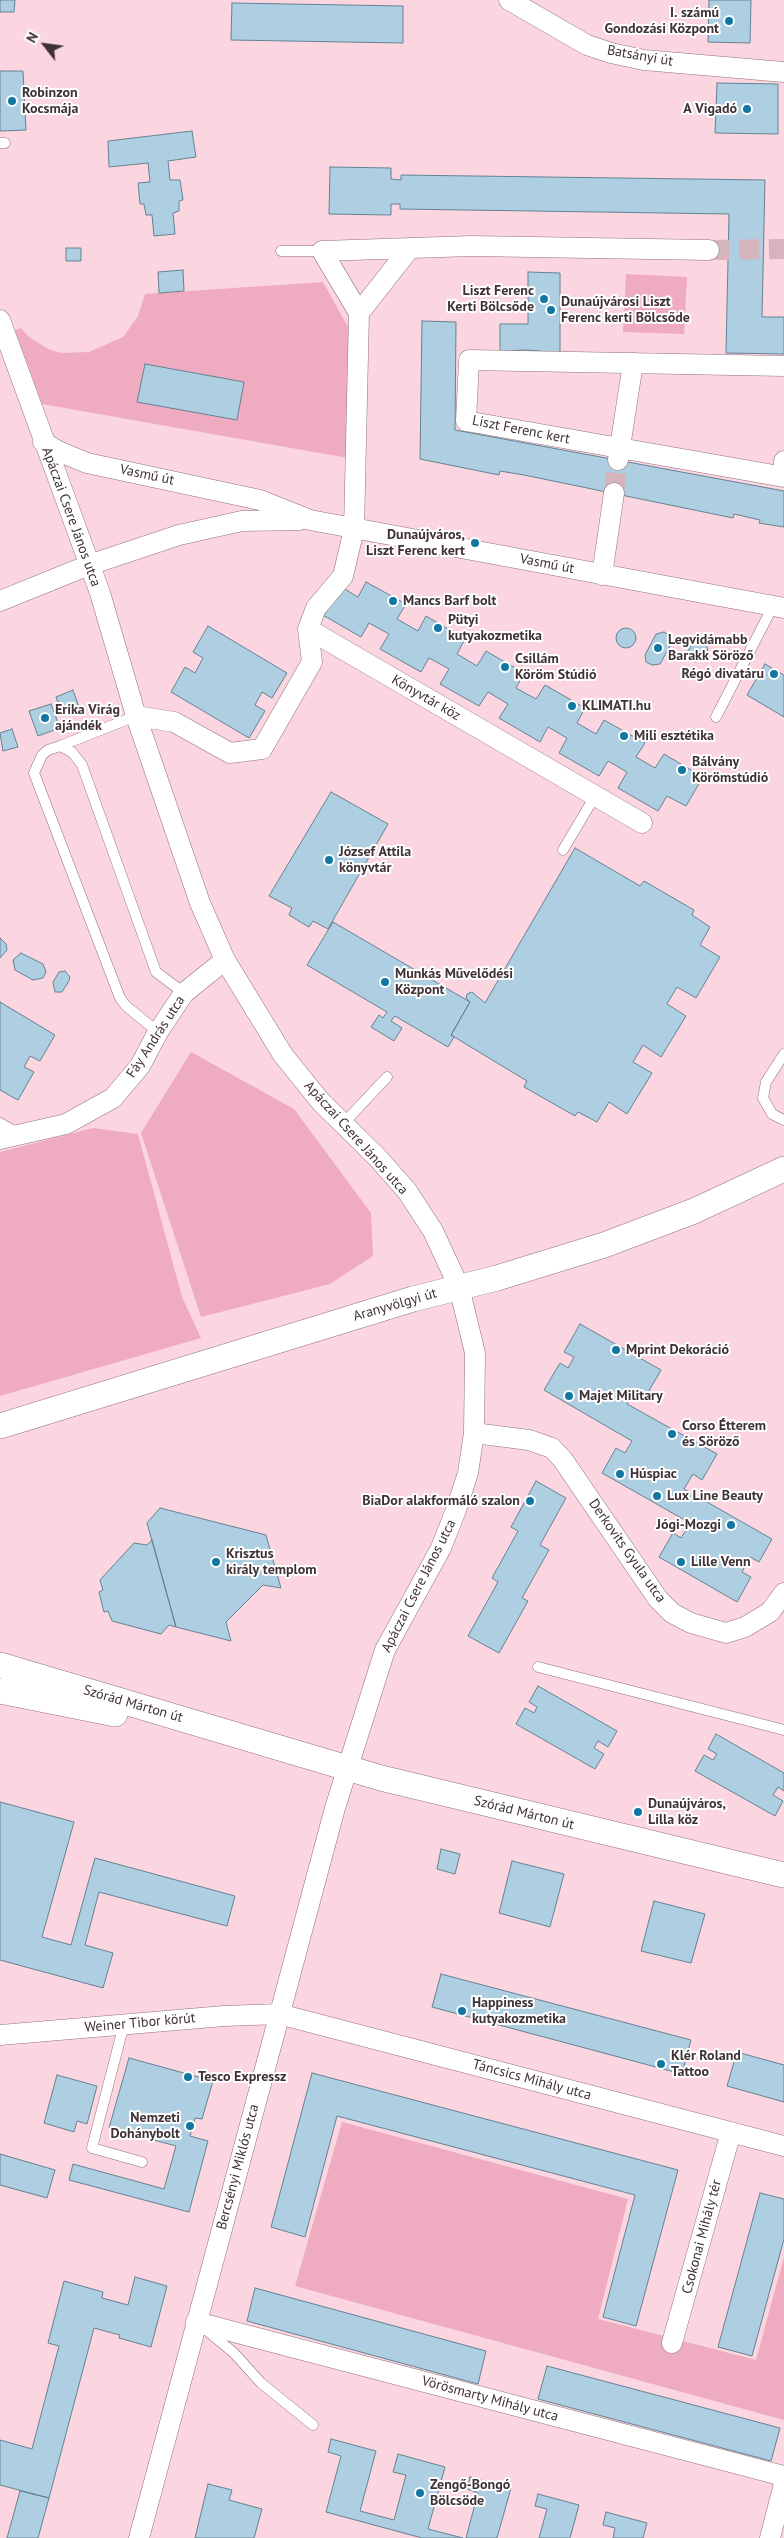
<!DOCTYPE html>
<meta charset="utf-8">
<style>
body{margin:0}
#map{position:relative;width:784px;height:2538px;overflow:hidden;background:#fbd5e0;font-family:"PT Sans",sans-serif}
canvas{display:block}
.north{position:absolute;left:20px;top:20px;width:50px;height:50px;-webkit-text-stroke:4px #fff;paint-order:stroke;rotate:300deg;font-size:14px;font-weight:700;line-height:20px;text-align:center;color:#3f3135}
.north::after{content:'';display:block;margin:auto;width:18px;height:22px;background:#3f3135;clip-path:polygon(50% 0,100% 100%,50% 72%,0 100%)}
</style>
<div id="map">
<canvas width="784" height="2538"></canvas>
<div class="north">N</div>
</div>
<script>
const g = document.querySelector('canvas').getContext('2d');
g.lineJoin = 'round';
function fillPath(path, color) {
  g.fillStyle = color;
  g.fill(path, 'evenodd');
}
function poly(rows) {
  const path = new Path2D();
  for (const r of rows) {
    if (r.length === 3) {
      path.moveTo(r[0] + r[2], r[1]);
      path.arc(r[0], r[1], r[2], 0, 2 * Math.PI);
      continue;
    }
    path.moveTo(r[0], r[1]);
    for (let i = 2; i < r.length; i += 2) path.lineTo(r[i], r[i + 1]);
  }
  return path;
}
function trace(path, color, width, dash) {
  g.strokeStyle = color;
  g.lineWidth = width;
  g.lineCap = dash ? 'butt' : 'round';
  g.setLineDash(dash || []);
  g.stroke(path);
}
function write(font, color, halo, rows, align = 'center') {
  g.font = font + ' "PT Sans",sans-serif';
  g.lineWidth = 4;
  g.setLineDash([]);
  g.textBaseline = 'middle';
  g.strokeStyle = halo;
  g.fillStyle = color;
  for (const [text, x, y, turn = 0] of rows) {
    g.save();
    g.translate(x, y);
    g.rotate((+turn || 0) * Math.PI / 180);
    g.textAlign = isNaN(turn) ? turn : align;
    if (halo) g.strokeText(text, 0, 0);
    g.fillText(text, 0, 0);
    g.restore();
  }
}
const green = poly([
 [626,274,687,277,684,334,623,332],
 [323,282,348,327,348,458,42,404,15,330,21,328,29,337,50,350,62,353,89,352,123,337,138,316,145,294],
 [191,1052,294,1109,371,1213,373,1256,330,1284,201,1317,141,1133],
 [93,1128,138,1134,182,1297,201,1338,0,1396,0,1152],
 [342,2122,628,2199,598,2319,756,2360,784,2257,784,2420,295,2286]
]);
const building = poly([
 [0,0,15,0,14,12,0,12,0,0],
 [709,0,751,0,750,43,708,42,709,0],
 [232,3,403,6,403,43,231,40,232,3],
 [0,71,23,71,26,130,0,131,0,71],
 [717,83,778,84,778,134,715,133,717,83],
 [192,131,196,157,168,161,170,180,180,180,183,200,179,201,179,211,173,213,175,234,154,236,152,215,146,215,144,204,140,204,138,183,150,182,148,163,109,167,108,141,192,131],
 [330,167,391,168,391,179,401,180,401,175,765,180,762,317,784,317,784,354,726,353,729,214,400,209,400,204,391,204,391,215,329,214,330,167],
 [66,248,81,248,81,261,66,261,66,248],
 [183,270,184,291,159,293,158,272,183,270],
 [528,272,560,273,560,353,528,350,500,351,500,324,528,324,528,272],
 [422,321,456,322,455,430,784,491,784,527,759,523,760,520,734,514,733,518,524,475,500,471,499,475,420,459,422,321],
 [145,364,244,382,237,420,137,402,145,364],
 [366,582,406,604,397,619,418,631,426,616,465,639,457,654,477,666,486,651,524,673,516,688,536,699,545,685,585,708,577,723,596,734,604,720,645,743,636,757,655,768,664,754,703,777,686,806,667,796,658,811,618,788,627,772,608,761,599,776,559,753,567,738,548,727,540,742,499,718,508,704,488,692,479,706,440,684,449,669,429,658,421,672,380,649,389,634,369,623,361,637,321,614,338,585,358,597,366,582],
 [208,626,287,673,272,698,262,692,255,705,265,711,249,738,171,692,185,667,195,673,203,658,193,652,208,626],
 [626,638,10],
 [664,632,669,635,671,644,660,664,652,665,646,662,645,655,656,634,664,632],
 [701,640,706,643,708,651,703,660,695,662,689,660,687,652,693,643,701,640],
 [765,664,784,675,784,717,747,695,765,664],
 [73,690,79,707,62,713,56,697,73,690],
 [51,704,60,728,38,736,29,711,51,704],
 [12,729,18,747,3,751,0,733,12,729],
 [331,792,388,824,328,929,313,921,309,927,297,920,289,915,292,908,269,896,331,792],
 [575,848,640,886,644,881,694,910,692,915,710,927,700,945,720,957,696,998,677,987,667,1004,686,1016,661,1057,643,1045,633,1062,652,1073,627,1114,609,1102,597,1122,578,1112,575,1116,524,1087,527,1081,451,1035,470,1002,466,998,467,994,472,992,485,1003,575,848],
 [333,922,470,1002,451,1035,454,1037,448,1047,395,1016,391,1021,402,1028,394,1041,371,1027,379,1015,383,1018,387,1012,307,965,333,922],
 [0,938,6,944,7,950,0,958,0,938],
 [21,953,43,964,46,972,43,978,33,980,15,970,13,960,21,953],
 [65,971,70,977,69,981,62,992,55,992,53,982,59,972,65,971],
 [0,1002,55,1035,40,1061,30,1056,24,1067,34,1072,18,1100,0,1090,0,1002],
 [580,1324,661,1370,646,1396,635,1390,627,1404,717,1454,702,1480,693,1474,684,1489,772,1539,759,1562,750,1557,742,1572,751,1577,737,1602,659,1557,673,1533,681,1538,690,1523,602,1473,616,1448,625,1453,632,1441,544,1390,560,1363,568,1368,574,1357,564,1352,580,1324],
 [536,1481,566,1498,540,1545,549,1550,522,1598,528,1601,499,1653,468,1636,498,1582,492,1578,518,1531,511,1527,536,1481],
 [160,1508,266,1535,281,1588,263,1585,226,1622,231,1641,176,1627,147,1523,160,1508],
 [152,1540,176,1627,169,1625,161,1634,112,1621,108,1611,104,1612,99,1592,103,1590,100,1580,134,1543,147,1545,152,1540],
 [538,1686,617,1731,608,1747,598,1741,594,1748,604,1754,595,1769,516,1724,525,1708,534,1713,537,1707,529,1702,538,1686],
 [716,1734,784,1773,784,1791,778,1787,773,1795,783,1801,775,1816,695,1771,704,1755,713,1760,717,1754,708,1749,716,1734],
 [0,1802,74,1822,42,1937,71,1945,95,1858,235,1896,227,1926,99,1892,85,1945,113,1953,103,1988,0,1960,0,1802],
 [441,1849,460,1854,455,1874,437,1869,441,1849],
 [512,1861,564,1874,550,1927,499,1913,512,1861],
 [654,1901,705,1914,691,1963,641,1951,654,1901],
 [441,1974,691,2040,682,2074,432,2007,441,1974],
 [737,2052,784,2065,784,2102,727,2086,737,2052],
 [129,2058,213,2081,202,2119,195,2118,190,2136,208,2141,189,2212,69,2180,73,2164,164,2189,176,2146,109,2128,129,2058],
 [312,2073,678,2170,636,2326,603,2317,635,2195,337,2116,305,2237,271,2227,312,2073],
 [57,2075,97,2086,87,2124,77,2121,74,2132,44,2123,57,2075],
 [0,2154,55,2170,47,2198,0,2185,0,2154],
 [760,2193,784,2199,784,2239,752,2356,718,2347,760,2193],
 [135,2277,167,2286,151,2347,119,2338,120,2335,94,2328,49,2498,0,2485,0,2440,32,2449,59,2346,48,2343,64,2281,103,2292,102,2298,128,2305,135,2277],
 [255,2288,486,2351,478,2384,247,2321,255,2288],
 [547,2366,780,2428,771,2461,538,2399,547,2366],
 [331,2439,376,2451,360,2511,394,2520,406,2475,393,2472,398,2454,445,2467,428,2529,463,2538,422,2538,326,2512,341,2456,328,2452,331,2439],
 [470,2477,511,2488,497,2538,466,2538,478,2493,467,2489,470,2477],
 [208,2484,232,2490,229,2500,262,2509,254,2538,195,2538,208,2484],
 [20,2491,49,2498,38,2538,7,2538,20,2491],
 [538,2494,579,2505,570,2538,539,2538,547,2509,535,2506,538,2494],
 [606,2512,647,2523,643,2538,613,2538,615,2528,603,2525,606,2512]
]);
const minorTunnel = poly([
 [709,250,784,249],
 [614,493,618,460]
]);
const service = poly([
 [0,143,5,143],
 [281,251,322,251],
 [716,717,773,606],
 [60,746,136,716],
 [563,850,595,796],
 [158,1032,126,1006,120,998,34,773,42,755,48,750,60,746,72,752,82,765,156,972,184,993],
 [784,1054,766,1082,763,1098,772,1114,784,1120],
 [0,1123,18,1133],
 [343,1124,387,1077],
 [538,1667,784,1730],
 [124,2024,92,2148,142,2162],
 [205,2329,234,2353,261,2383,313,2425]
]);
const minor = poly([
 [509,0,587,45,611,53,644,60,784,72],
 [410,248,359,313,322,251,472,246,709,250],
 [359,313,354,529,343,576,316,608,308,629,642,823],
 [0,320,100,593,136,716,200,903,225,960,283,1055,321,1102,376,1156,407,1191,433,1231,459,1287,475,1353,474,1433,468,1473,456,1510,441,1548,385,1650,335,1808,139,2538],
 [784,366,469,360,466,421,784,477,784,461],
 [43,442,58,451,87,463,260,500,310,520,784,608],
 [618,460,633,363],
 [602,575,614,493],
 [0,601,89,565,179,535,242,521,300,520],
 [136,716,174,722,230,753,262,749,312,662,308,629],
 [0,1139,66,1124,113,1098,140,1066,158,1032,184,993,225,960],
 [474,1433,529,1440,552,1448,563,1460,658,1599,672,1613,691,1623,726,1633,745,1627,770,1612,784,1593],
 [0,2035,224,2016,279,2014,784,2146],
 [196,2322,784,2476],
 [672,2343,731,2132],
 [770,2538,784,2484]
]);
const tertiary = poly([
 [0,1426,413,1299,497,1278,604,1245,694,1211,784,1169],
 [0,1665,381,1778,784,1875],
 [0,1691,115,1714]
]);
const markers = [
 [729,21,5,"#1077a3"],
 [12,101,5,"#1077a3"],
 [747,109,5,"#1077a3"],
 [544,299,5,"#1077a3"],
 [551,310,5,"#1077a3"],
 [475,543,5,"#1077a3"],
 [393,601,5,"#1077a3"],
 [438,628,5,"#1077a3"],
 [658,648,5,"#1077a3"],
 [505,667,5,"#1077a3"],
 [774,674,5,"#1077a3"],
 [572,706,5,"#1077a3"],
 [45,718,5,"#1077a3"],
 [624,736,5,"#1077a3"],
 [682,770,5,"#1077a3"],
 [329,860,5,"#1077a3"],
 [385,982,5,"#1077a3"],
 [616,1350,5,"#1077a3"],
 [569,1396,5,"#1077a3"],
 [672,1434,5,"#1077a3"],
 [620,1474,5,"#1077a3"],
 [657,1496,5,"#1077a3"],
 [530,1501,5,"#1077a3"],
 [731,1525,5,"#1077a3"],
 [216,1562,5,"#1077a3"],
 [681,1562,5,"#1077a3"],
 [638,1812,5,"#1077a3"],
 [462,2011,5,"#1077a3"],
 [661,2064,5,"#1077a3"],
 [188,2077,5,"#1077a3"],
 [190,2126,5,"#1077a3"],
 [420,2493,5,"#1077a3"]
];
const poiNames = [
 ["I. számú",719,13,"right"],
 ["Gondozási Központ",719,29,"right"],
 ["Robinzon",22,93],
 ["Kocsmája",22,109],
 ["A Vigadó",737,109,"right"],
 ["Liszt Ferenc",534,291,"right"],
 ["Kerti Bölcsőde",534,307,"right"],
 ["Dunaújvárosi Liszt",561,302],
 ["Ferenc kerti Bölcsőde",561,318],
 ["Dunaújváros,",465,535,"right"],
 ["Liszt Ferenc kert",465,551,"right"],
 ["Mancs Barf bolt",403,601],
 ["Pütyi",448,620],
 ["kutyakozmetika",448,636],
 ["Legvidámabb",668,640],
 ["Barakk Söröző",668,656],
 ["Csillám",515,659],
 ["Köröm Stúdió",515,675],
 ["Régó divatáru",764,674,"right"],
 ["KLIMATI.hu",582,706],
 ["Erika Virág",55,710],
 ["ajándék",55,726],
 ["Mili esztétika",634,736],
 ["Bálvány",692,762],
 ["Körömstúdió",692,778],
 ["József Attila",339,852],
 ["könyvtár",339,868],
 ["Munkás Művelődési",395,974],
 ["Központ",395,990],
 ["Mprint Dekoráció",626,1350],
 ["Majet Military",579,1396],
 ["Corso Étterem",682,1426],
 ["és Söröző",682,1442],
 ["Húspiac",630,1474],
 ["Lux Line Beauty",667,1496],
 ["BiaDor alakformáló szalon",520,1501,"right"],
 ["Jógi-Mozgi",721,1525,"right"],
 ["Krisztus",226,1554],
 ["király templom",226,1570],
 ["Lille Venn",691,1562],
 ["Dunaújváros,",648,1804],
 ["Lilla köz",648,1820],
 ["Happiness",472,2003],
 ["kutyakozmetika",472,2019],
 ["Klér Roland",671,2056],
 ["Tattoo",671,2072],
 ["Tesco Expressz",198,2077],
 ["Nemzeti",180,2118,"right"],
 ["Dohánybolt",180,2134,"right"],
 ["Zengő-Bongó",430,2485],
 ["Bölcsöde",430,2501]
];
const streetNames = [
 ["Batsányi út",640,56,10],
 ["Liszt Ferenc kert",521,430,11],
 ["Vasmű út",147,475,12],
 ["Apáczai Csere János utca",71,517,70],
 ["Vasmű út",547,564,11],
 ["Könyvtár köz",426,698,30],
 ["Fáy András utca",156,1037,-57],
 ["Apáczai Csere János utca",356,1138,48],
 ["Aranyvölgyi út",395,1305,-16],
 ["Derkovits Gyula utca",627,1551,55],
 ["Apáczai Csere János utca",419,1586,-63],
 ["Szórád Márton út",133,1704,16],
 ["Szórád Márton út",524,1813,14],
 ["Weiner Tibor körút",140,2023,-5],
 ["Táncsics Mihály utca",532,2080,15],
 ["Bercsényi Miklós utca",238,2167,-75],
 ["Csokonai Mihály tér",702,2237,-75],
 ["Vörösmarty Mihály utca",490,2399,15]
];
fillPath(green, '#efabbf');
fillPath(building, '#aecee1');
trace(building, '#648293', 1);
trace(minorTunnel, '#d5b4be', 20, [20, 10]);
trace(service, '#92717b', 11);
trace(minor, '#92717b', 21);
trace(tertiary, '#92717b', 26);
trace(service, '#fff', 10);
trace(minor, '#fff', 20);
trace(tertiary, '#fff', 25);
for (const [x, y, r, color] of markers) {
  const dot = new Path2D();
  dot.arc(x, y, r, 0, 2 * Math.PI);
  g.fillStyle = color;
  g.fill(dot);
  trace(dot, '#fff', 2);
}
write('bold 14px', '#3f3135', '#fff', poiNames, 'left');
write('14px', '#3f3135', '#fff', streetNames);
</script>
